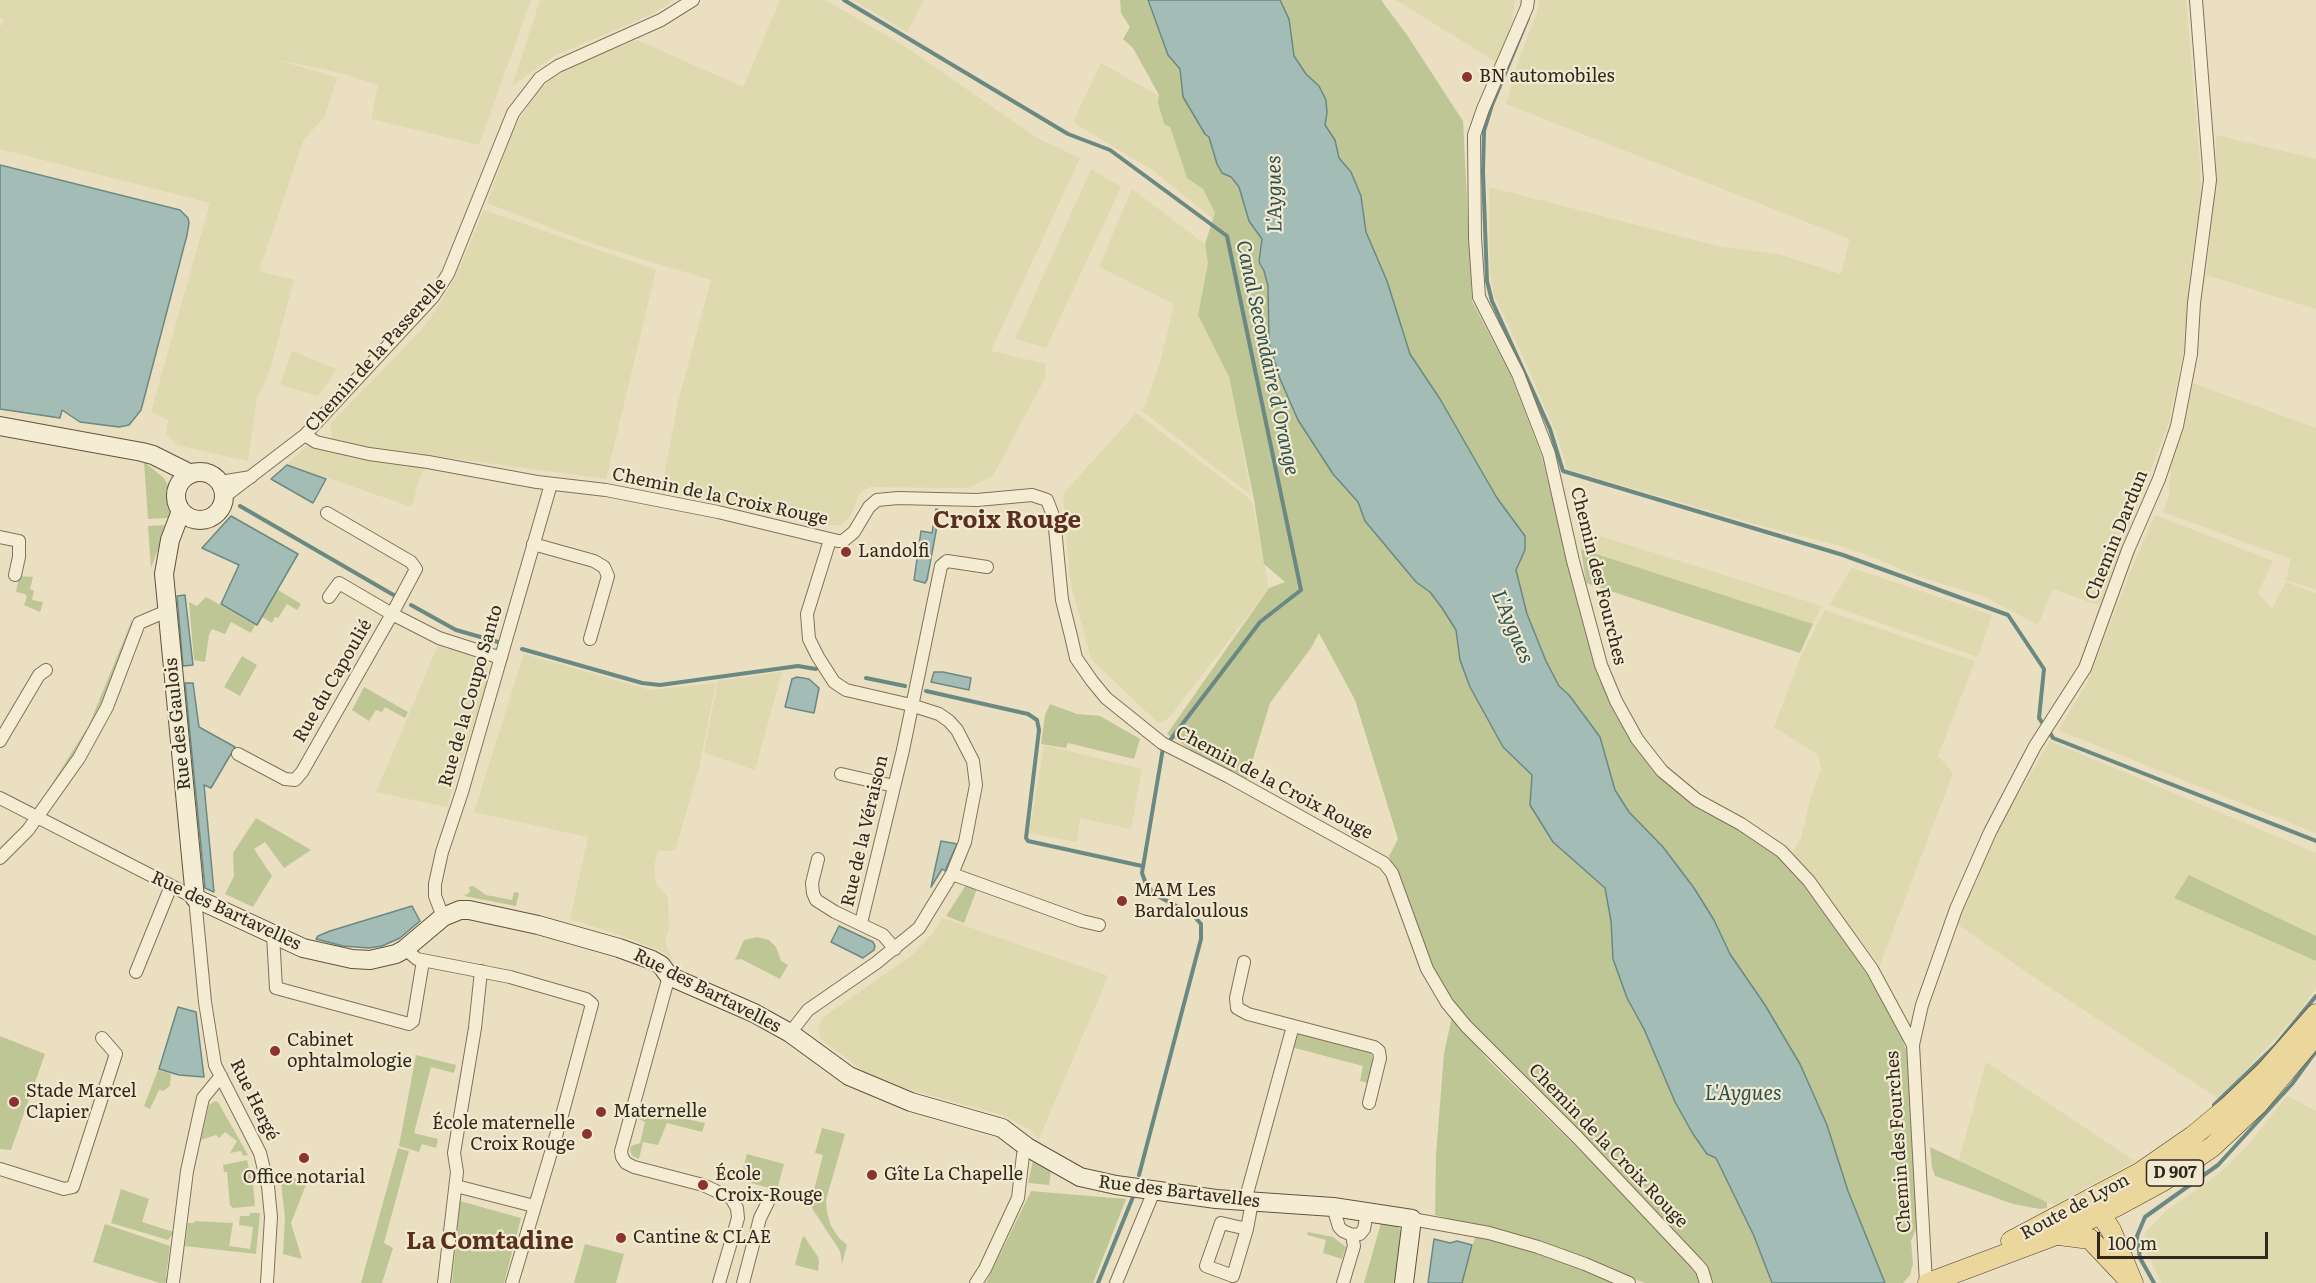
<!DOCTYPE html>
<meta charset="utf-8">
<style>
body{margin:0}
#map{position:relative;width:2316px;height:1283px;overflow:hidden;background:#eadfc1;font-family:Literata,serif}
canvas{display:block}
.scale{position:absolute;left:2097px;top:1232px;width:171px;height:27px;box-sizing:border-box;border:3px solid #32281d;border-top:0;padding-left:8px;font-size:18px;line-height:21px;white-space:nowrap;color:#32281d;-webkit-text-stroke:4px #f2ead0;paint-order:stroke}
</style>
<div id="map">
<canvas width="2316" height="1283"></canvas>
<div class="scale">100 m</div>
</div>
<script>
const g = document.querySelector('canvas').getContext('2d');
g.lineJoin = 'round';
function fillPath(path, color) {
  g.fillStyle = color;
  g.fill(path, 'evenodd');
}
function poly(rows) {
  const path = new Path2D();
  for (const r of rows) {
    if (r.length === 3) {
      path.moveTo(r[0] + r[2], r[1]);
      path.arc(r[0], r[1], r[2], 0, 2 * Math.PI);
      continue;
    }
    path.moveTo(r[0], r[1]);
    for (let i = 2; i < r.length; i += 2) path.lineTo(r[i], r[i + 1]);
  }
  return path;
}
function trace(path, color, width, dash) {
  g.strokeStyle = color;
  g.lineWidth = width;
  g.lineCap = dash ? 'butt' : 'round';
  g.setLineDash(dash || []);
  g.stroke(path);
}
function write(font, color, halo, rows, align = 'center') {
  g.font = font + ' Literata,serif';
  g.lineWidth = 4.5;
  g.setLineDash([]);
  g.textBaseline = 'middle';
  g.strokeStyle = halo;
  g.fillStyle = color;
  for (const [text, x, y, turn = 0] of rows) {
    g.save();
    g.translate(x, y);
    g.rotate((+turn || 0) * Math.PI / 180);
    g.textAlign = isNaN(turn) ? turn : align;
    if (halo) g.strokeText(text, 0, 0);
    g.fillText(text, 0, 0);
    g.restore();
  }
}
const farmland = poly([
 [0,0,531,0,479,145,371,119,378,85,344,74,275,59,337,78,324,118,304,139,259,271,294,280,269,373,257,398,248,461,177,445,166,433,168,420,151,412,210,203,0,149,0,28,3,20,0,17],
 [540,0,674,0,652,14,554,56,512,86],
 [780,0,825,0,903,45,1037,138,1080,158,991,351,1046,364,1045,378,993,476,968,488,869,487,859,494,851,515,841,525,823,525,661,491,679,398,711,280,590,243,487,203,513,130,536,93,551,79,591,58,637,40,743,87],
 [853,0,924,0,907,32],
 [1396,0,1515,0,1512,22,1496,62],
 [1539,0,2186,0,2200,163,2201,200,2190,270,2184,348,2169,422,2100,606,2053,589,2038,625,1983,596,1916,576,1878,559,1841,546,1755,524,1567,469,1557,435,1521,352,1494,295,1490,272,1489,187,1722,247,1778,254,1841,274,1850,239,1506,104,1518,61,1537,13],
 [1101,63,1159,96,1160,112,1164,124,1170,127,1187,177,1203,189,1216,213,1214,220,1154,171,1073,122],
 [2216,135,2316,159,2316,309,2206,275,2216,182],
 [1091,169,1121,187,1046,348,1015,339],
 [1132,189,1205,244,1208,263,1198,315,1229,377,1251,495,1141,410,1145,406,1160,362,1174,304,1099,267],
 [484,210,656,270,606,479,333,442,330,424,425,326,455,279],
 [292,351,337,369,318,396,280,385],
 [2192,383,2316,428,2316,590,2286,580,2291,559,2163,512,2169,497,2171,463,2184,425],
 [1136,413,1252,501,1269,588,1169,718,1158,723,1091,659,1070,580,1063,494],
 [309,444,425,466,418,483,412,507,287,464],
 [2155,515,2273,561,2258,593,2272,609,2286,582,2316,593,2316,833,2058,730,2087,683,2136,558],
 [1578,529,1822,606,1813,624,1581,549],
 [1852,568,1992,615,1978,657,1829,605],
 [1825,610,1975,661,1938,756,1953,773,1880,965,1792,853,1801,838,1811,796,1821,769,1818,755,1774,727,1801,656],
 [439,643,486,658,489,676,447,807,376,792],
 [524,654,650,690,716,683,699,768,675,851,658,851,654,866,656,884,668,897,669,926,665,943,673,960,663,952,626,937,570,919,588,837,474,812],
 [782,672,755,770,704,753,718,681],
 [2050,741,2316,853,2316,936,2189,875,2174,898,2316,961,2316,987,2298,1014,2219,1099,2026,972,1956,923,2003,820],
 [1044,745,1142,769,1131,829,1080,818,1077,842,1029,833],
 [943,918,1108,976,1039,1139,1031,1130,1002,1115,893,1085,864,1072,820,1038,819,1026,822,1018,911,956,932,934],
 [1986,1062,2135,1161,2054,1205,1959,1160],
 [2287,1096,2316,1111,2316,1283,2161,1283,2147,1252,2145,1233,2166,1211,2220,1173,2248,1145]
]);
const green = poly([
 [1120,0,1147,0,1168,55,1180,69,1183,97,1205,134,1209,137,1217,164,1239,187,1249,221,1262,239,1259,262,1264,271,1268,286,1269,343,1280,379,1298,420,1333,474,1358,502,1365,521,1416,582,1430,592,1442,608,1456,630,1460,660,1470,687,1503,747,1532,775,1530,805,1553,842,1605,888,1627,998,1644,1029,1675,1102,1693,1134,1716,1157,1754,1236,1771,1283,1713,1283,1703,1267,1653,1208,1467,1020,1433,970,1406,903,1389,856,1398,839,1355,700,1319,633,1311,648,1270,703,1245,785,1167,734,1269,588,1285,582,1264,564,1254,500,1229,377,1198,315,1208,263,1205,244,1215,213,1203,189,1187,178,1170,127,1164,124,1158,103,1159,95,1133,48,1123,39,1130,27,1121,13],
 [1280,0,1381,0,1407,35,1463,121,1472,301,1511,376,1541,454,1599,679,1652,769,1686,796,1759,841,1782,860,1833,919,1897,1024,1906,1050,1911,1081,1917,1201,1917,1227,1911,1241,1913,1264,1910,1275,1903,1283,1885,1283,1848,1191,1827,1125,1800,1064,1765,1005,1730,954,1713,917,1663,847,1629,813,1615,790,1600,737,1569,695,1559,686,1546,661,1527,614,1516,569,1525,550,1525,536,1497,498,1440,399,1410,354,1387,281,1366,232,1361,196,1351,172,1339,158,1335,140,1325,125,1327,113,1319,86,1306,74,1294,56,1289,19],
 [144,462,164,478,169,487,172,510,171,517,168,518,148,519],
 [167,525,154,560,151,568,148,526],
 [1581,549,1813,624,1800,653,1586,583],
 [19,576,33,577,30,589,34,591,32,600,43,602,40,612,24,605,27,597,25,594,16,592],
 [278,590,301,604,297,610,287,604,278,618,275,617,272,623,262,617],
 [206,597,255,625,251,633,231,622,225,634,212,629,209,635,205,662,194,660,189,602,197,606],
 [132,620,133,628,92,728,45,804,41,801,89,725],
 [242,656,257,665,240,696,224,687],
 [364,687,408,712,405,718,385,707,382,712,376,710,369,721,352,710],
 [1050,704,1077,714,1100,716,1140,739,1134,759,1068,743,1066,748,1041,744,1045,715],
 [256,818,311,850,284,868,265,842,254,849,272,876,253,907,225,894,234,876,233,853],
 [2189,875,2316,936,2316,961,2174,898],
 [966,885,977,889,964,923,946,916],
 [473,886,486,895,512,900,514,892,519,893,516,906,464,896,470,892,469,887],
 [757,937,769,940,776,947,781,961,788,965,780,979,741,959,735,960,744,940],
 [1452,1017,1490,1062,1675,1244,1697,1270,1702,1283,1645,1283,1530,1241,1435,1215,1436,1155,1444,1053],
 [1310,1033,1310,1036,1370,1051,1374,1062,1368,1083,1360,1081,1363,1066,1291,1047,1293,1039,1299,1034],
 [0,1036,45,1054,11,1150,0,1149],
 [416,1055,456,1065,454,1073,431,1067,414,1133,438,1139,436,1148,422,1144,419,1152,399,1146],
 [158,1070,171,1074,170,1086,163,1091,159,1090,150,1109,144,1106],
 [215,1101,218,1102,248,1155,243,1156,241,1151,230,1153,237,1141,225,1132,219,1138,216,1135,201,1140,209,1105],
 [640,1109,705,1123,702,1132,667,1123,658,1145,643,1142,639,1159,632,1156,630,1150,631,1146,640,1143,645,1122,639,1119],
 [822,1128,845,1134,826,1200,827,1212,831,1226,839,1238,847,1245,842,1264,840,1251,810,1205,823,1155,815,1153],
 [1930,1147,2047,1202,2047,1208,2040,1209,2013,1204,1935,1176,1932,1167],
 [398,1148,409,1151,384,1243,393,1248,382,1283,361,1283],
 [747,1154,784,1164,777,1190,740,1180],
 [247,1160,253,1185,255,1206,233,1208,230,1205,227,1172,224,1172,223,1165],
 [1033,1161,1051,1171,1049,1185,1028,1183],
 [280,1174,307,1182,291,1223,302,1259,283,1254,285,1218],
 [121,1189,149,1199,142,1222,174,1232,168,1240,111,1223],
 [1031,1191,1126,1199,1093,1283,986,1283],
 [460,1201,521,1218,504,1283,452,1283],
 [250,1213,260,1213,256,1254,185,1246,188,1223,194,1223,195,1221,233,1223,229,1246,250,1249,253,1227,239,1225,240,1216,249,1216],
 [1381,1223,1396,1224,1403,1233,1397,1283,1364,1283],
 [105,1224,170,1246,166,1276,169,1279,165,1283,160,1283,93,1262],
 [1308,1232,1333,1237,1346,1247,1342,1259,1323,1253,1326,1240,1307,1235],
 [1476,1234,1537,1250,1620,1283,1462,1283],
 [804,1236,818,1257,819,1262,818,1271,795,1265,802,1238],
 [585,1244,624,1254,616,1283,574,1283]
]);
const water = poly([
 [1148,0,1280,0,1289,19,1294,56,1306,74,1319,86,1326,100,1327,113,1325,125,1335,140,1339,158,1351,172,1361,196,1366,232,1387,281,1410,354,1440,399,1497,498,1525,536,1525,550,1516,570,1527,614,1546,661,1559,686,1569,695,1600,737,1615,790,1629,812,1663,847,1694,888,1714,920,1730,954,1765,1005,1800,1064,1827,1125,1848,1191,1885,1283,1772,1283,1754,1236,1716,1158,1707,1154,1693,1134,1675,1102,1644,1029,1627,998,1613,959,1611,921,1605,888,1553,842,1530,805,1532,775,1503,747,1470,687,1460,660,1456,630,1442,608,1430,592,1416,582,1365,521,1358,502,1333,474,1298,420,1280,379,1269,343,1268,286,1264,271,1259,262,1262,239,1249,221,1239,187,1231,177,1222,173,1217,164,1209,137,1205,134,1183,97,1180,69,1168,55,1148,0],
 [0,165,180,210,188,218,189,223,187,235,141,410,129,425,119,427,80,422,62,410,60,418,0,409,0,165],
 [287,465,326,479,313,503,271,479,287,465],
 [936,509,940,510,927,580,925,583,914,580,921,531,932,533,936,509],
 [231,516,298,554,257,625,221,604,239,565,202,548,231,516],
 [185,595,193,665,183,666,177,596,185,595],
 [934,672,943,672,971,678,969,690,931,682,934,672],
 [797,677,809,679,819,688,814,713,785,707,792,679,797,677],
 [185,683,193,683,199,727,235,747,211,788,204,785,214,892,205,888,185,683],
 [941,841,957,844,945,871,942,869,931,887,941,841],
 [412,906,420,921,400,938,382,946,369,948,343,946,316,939,318,936,330,931,412,906],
 [839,926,873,942,875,946,874,950,863,958,831,942,839,926],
 [178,1007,196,1012,204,1077,179,1075,159,1069,178,1007],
 [1434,1239,1450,1243,1457,1241,1472,1245,1462,1283,1428,1283,1434,1239]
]);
const stream = poly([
 [844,0,1068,134,1110,150,1227,236,1301,590,1260,622,1171,739],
 [1528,18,1492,105,1484,131,1483,172,1487,281,1492,301,1550,429,1563,471,1843,555,2008,615,2044,669,2039,718,2044,725],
 [240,506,397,597],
 [411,605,456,630,498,642],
 [522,649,642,683,660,685,798,666,816,669],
 [866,678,905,686],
 [926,691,1028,714,1037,720,1039,730,1026,838,1028,841,1142,866],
 [2049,731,2053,738,2316,841],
 [2214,1105,2275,1046,2316,996],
 [1139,1175,1201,939,1201,924,1193,915,1154,894,1146,884,1142,873,1163,748],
 [1098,1283,1133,1197],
 [2154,1283,2140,1258,2137,1236,2145,1217,2218,1165,2292,1084,2316,1051]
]);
const street = poly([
 [1528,0,1527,7,1483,109,1474,135,1475,238,1479,297,1518,374,1549,454,1573,561,1601,665,1616,701,1637,739,1662,771,1697,800,1741,824,1781,851,1809,881,1872,969,1913,1045,1926,1283],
 [305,435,316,442,369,454,428,462,537,482,606,490,718,512,838,541,843,541,854,532,869,507,877,500,898,498,977,500,1032,495,1047,500,1054,518,1062,600,1071,636,1076,658,1092,681,1106,698,1162,743,1229,777,1384,863,1392,873,1427,969,1447,1003,1466,1026,1578,1138,1696,1263,1702,1270,1706,1283],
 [220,482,251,477],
 [224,497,305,435,433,297,448,274,513,113,540,78,558,66,661,20,693,0],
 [327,513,411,562,416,569,392,614,339,583,329,597],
 [0,537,19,541,19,557,15,575],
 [533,544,594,561,604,567,608,576,590,639],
 [0,741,39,675,46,670],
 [238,754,285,779,295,780,302,772,392,614,439,638,501,658],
 [841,774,894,786],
 [0,798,195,898,205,1002,215,1065,260,1153,268,1186,271,1217,267,1283],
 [0,858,28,830,79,758,107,707,139,623,167,611],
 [818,859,812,883,813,893,816,900,835,912,883,935,895,949],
 [952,874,1082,921,1099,925],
 [443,917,435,896,435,884,442,852,462,792,551,484],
 [861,923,903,750,941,566,947,561,987,567],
 [273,935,276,988,409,1024,413,1021,423,961],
 [405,949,417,959,510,977,586,999,592,1004,561,1119,512,1283],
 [1244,962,1236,998,1237,1008,1248,1014,1374,1047,1379,1051,1380,1058,1369,1103],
 [136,972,171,886],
 [669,976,621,1151,622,1157,626,1163,634,1167,703,1185,731,1198,737,1208,738,1218,719,1283],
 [790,1033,808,1010,876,963,919,928,952,874,965,842,976,785,973,761,957,730,949,721,939,714,911,705,846,690,834,682,818,657,809,639,807,614,830,540],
 [1913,1045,1922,1005,1956,909,1990,832,2035,746,2085,668,2128,550,2159,479,2177,426,2191,354,2194,303,2210,180,2196,0],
 [0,1169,64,1189,73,1187,116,1054,102,1038],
 [456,1186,534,1206],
 [1245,1201,1293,1026],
 [1333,1207,1339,1227,1343,1231,1352,1235,1360,1234,1364,1229,1367,1212],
 [1412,1219,1489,1233,1538,1247,1585,1264,1629,1283],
 [1247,1229,1233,1276,1206,1266,1221,1223,1247,1229,1252,1202],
 [173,1283,187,1171,197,1125,203,1098,221,1076],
 [444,1283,457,1172,454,1153,475,1028,481,971],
 [743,1283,760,1218,768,1202],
 [976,1283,985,1269,1018,1198,1023,1155,1027,1147],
 [1116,1283,1154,1191],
 [1343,1283,1354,1246,1352,1235]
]);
const secondary = poly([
 [0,426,142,452,153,455,191,474],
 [200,496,24],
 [181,511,170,540,164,574,195,898,303,948,352,959,370,960,396,954,405,949,443,917,460,910,469,910,538,925,619,948,652,960,661,965,669,976,754,1013,790,1033,849,1076,911,1102,1002,1128,1027,1147,1080,1177,1116,1185,1216,1199,1333,1207,1412,1219,1404,1283]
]);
const primary = poly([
 [2087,1211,2103,1218,2111,1230,2133,1283],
 [2059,1235,2090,1239,2125,1276],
 [2011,1241,2141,1172,2193,1136,2228,1107,2265,1072,2316,1014],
 [1928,1283,2056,1235,2117,1206,2163,1181,2212,1147,2257,1105,2316,1035]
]);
const markers = [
 [1467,77,6,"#8b332f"],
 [846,552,6,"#8b332f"],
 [1122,901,6,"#8b332f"],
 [275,1051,6,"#8b332f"],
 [14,1102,6,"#8b332f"],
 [601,1112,6,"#8b332f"],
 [587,1134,6,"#8b332f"],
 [304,1158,6,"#8b332f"],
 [872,1175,6,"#8b332f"],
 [703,1185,6,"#8b332f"],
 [621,1238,6,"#8b332f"]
];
const shields = [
 [2175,1173,57]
];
const shieldNames = [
 ["D 907",2175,1173]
];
const poiNames = [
 ["BN automobiles",1479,77],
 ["Landolfi",858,552],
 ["MAM Les",1134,891],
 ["Bardaloulous",1134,912],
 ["Cabinet",287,1041],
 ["ophtalmologie",287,1062],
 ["Stade Marcel",26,1092],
 ["Clapier",26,1113],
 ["Maternelle",613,1112],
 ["École maternelle",575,1124,"right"],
 ["Croix Rouge",575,1145,"right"],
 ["École",715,1175],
 ["Croix-Rouge",715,1196],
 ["Gîte La Chapelle",884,1175],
 ["Office notarial",304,1178,"center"],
 ["Cantine & CLAE",633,1238]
];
const streetNames = [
 ["Chemin de la Passerelle",376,355,-48],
 ["Chemin de la Croix Rouge",720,497,12],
 ["Chemin Dardun",2117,535,-68],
 ["Chemin des Fourches",1598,576,76],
 ["Rue du Capoulié",333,681,-60],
 ["Rue de la Coupo Santo",471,696,-74],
 ["Rue des Gaulois",178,724,-96],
 ["Chemin de la Croix Rouge",1274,783,28],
 ["Rue de la Véraison",865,831,-77],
 ["Rue des Bartavelles",226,911,25],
 ["Rue des Bartavelles",707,991,27],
 ["Rue Hergé",254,1100,64],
 ["Chemin des Fourches",1899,1142,-94],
 ["Chemin de la Croix Rouge",1608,1146,46],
 ["Rue des Bartavelles",1179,1192,7],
 ["Route de Lyon",2075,1207,-28]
];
const waterNames = [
 ["L'Aygues",1275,194,-91],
 ["Canal Secondaire d'Orange",1267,358,78],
 ["L'Aygues",1512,627,67],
 ["L'Aygues",1743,1094]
];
const districtNames = [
 ["Croix Rouge",1007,521],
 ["La Comtadine",490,1242]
];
fillPath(farmland, '#ded9af');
fillPath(green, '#bec696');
fillPath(water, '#a3bcb6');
trace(water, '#6b8983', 1.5);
trace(stream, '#6b8983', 4);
trace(street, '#81715a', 14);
trace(secondary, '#63523d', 20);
trace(primary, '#4f3f2e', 21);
trace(street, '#f5edd3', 12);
trace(secondary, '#f5edd3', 18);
trace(primary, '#ebd69b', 20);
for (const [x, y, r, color] of markers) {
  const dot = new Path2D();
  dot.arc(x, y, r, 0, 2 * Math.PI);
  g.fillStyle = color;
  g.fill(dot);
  trace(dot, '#f2ead0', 2);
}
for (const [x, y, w] of shields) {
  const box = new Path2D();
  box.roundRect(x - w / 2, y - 13, w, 26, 4.5);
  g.fillStyle = '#f2ead0';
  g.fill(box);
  trace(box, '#32281d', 1.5);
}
write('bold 16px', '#32281d', null, shieldNames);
write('18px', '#32281d', '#f2ead0', poiNames, 'left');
write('18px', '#32281d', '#f2ead0', streetNames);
write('italic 20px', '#2d5150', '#f2ead0', waterNames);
write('bold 24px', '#5b2f20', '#f2ead0', districtNames);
</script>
